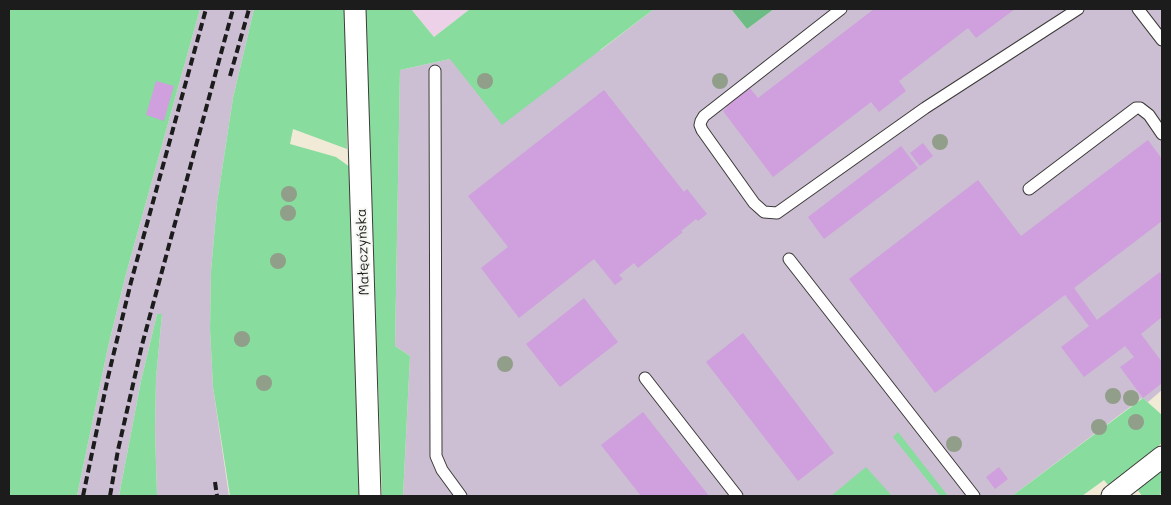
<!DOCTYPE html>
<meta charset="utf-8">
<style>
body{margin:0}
#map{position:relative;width:1171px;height:505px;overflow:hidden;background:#f1ead7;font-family:Mali,sans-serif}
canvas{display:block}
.frame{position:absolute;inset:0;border:10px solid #1c1c1c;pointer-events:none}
</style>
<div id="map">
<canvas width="1171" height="505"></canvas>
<div class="frame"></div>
</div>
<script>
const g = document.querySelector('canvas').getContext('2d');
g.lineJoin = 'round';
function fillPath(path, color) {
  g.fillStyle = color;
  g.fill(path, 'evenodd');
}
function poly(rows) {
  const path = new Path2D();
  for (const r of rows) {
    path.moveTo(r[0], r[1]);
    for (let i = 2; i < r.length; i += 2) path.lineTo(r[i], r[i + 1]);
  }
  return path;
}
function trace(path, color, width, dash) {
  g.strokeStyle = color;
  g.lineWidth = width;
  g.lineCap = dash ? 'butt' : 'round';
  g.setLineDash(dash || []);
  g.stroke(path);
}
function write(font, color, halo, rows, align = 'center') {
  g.font = font + ' Mali,sans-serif';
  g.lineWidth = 4;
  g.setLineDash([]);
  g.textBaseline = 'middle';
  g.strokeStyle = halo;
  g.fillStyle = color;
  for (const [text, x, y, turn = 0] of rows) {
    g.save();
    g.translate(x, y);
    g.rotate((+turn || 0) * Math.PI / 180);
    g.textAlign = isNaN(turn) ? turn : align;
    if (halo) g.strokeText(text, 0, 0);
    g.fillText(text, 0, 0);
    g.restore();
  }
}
const built = poly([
 [411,9,470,9,434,37]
]);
const industrial = poly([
 [200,9,254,9,233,98,217,203,211,271,210,329,213,387,229,496,157,496,155,430,156,378,162,314,157,314,141,381,119,496,77,496,108,347,126,274],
 [654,9,731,9,747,29,774,9,1162,9,1162,390,1148,402,1142,398,1012,496,403,496,410,356,395,346,400,70,450,59,601,50]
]);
const green = poly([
 [9,9,200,9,126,274,108,347,77,496,9,496],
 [254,9,346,9,347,149,293,129,290,144,336,157,350,167,362,496,230,496,213,387,210,329,211,271,217,203,233,98],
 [365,9,411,9,434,37,470,9,654,9,502,125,450,59,400,70,395,346,410,356,403,496,382,496],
 [157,314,162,314,156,378,155,430,157,496,119,496,141,381],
 [1143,398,1162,415,1162,443,1108,485,1104,480,1082,496,1012,496],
 [898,432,948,496,940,496,893,437],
 [866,467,892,496,831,496],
 [1162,471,1162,493,1158,496,1142,496,1137,489]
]);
const forest = poly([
 [731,9,774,9,747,29]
]);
const building = poly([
 [874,9,1015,9,976,38,968,28,899,81,906,91,879,112,871,102,773,177,723,111,727,107,726,106,750,88,758,98],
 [156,81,174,86,164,121,146,115],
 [604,90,684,192,687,189,707,214,698,221,696,219,681,231,683,232,638,268,634,263,619,275,623,279,615,285,594,259,519,318,481,268,508,247,468,196],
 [1148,140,1162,159,1162,221,1074,288,1097,320,1160,272,1162,275,1162,317,1141,334,1162,362,1162,383,1143,398,1120,367,1134,357,1125,346,1084,377,1061,347,1089,326,1065,295,935,393,849,279,978,180,1021,236],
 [923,143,933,156,920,166,910,153],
 [901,146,918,168,824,239,808,217],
 [584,298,618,342,560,387,526,344],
 [743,333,834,453,798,481,706,362],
 [643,412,709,496,641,496,601,445],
 [999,467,1008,479,995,489,986,477]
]);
const lane = poly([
 [841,9,704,116,701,121,700,125,702,130,754,203,764,212,777,213,925,108,1078,9],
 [1138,9,1162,40],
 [435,71,436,456,442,470,461,496],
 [1029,189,1136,108,1140,108,1149,115,1162,134],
 [789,259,974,496],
 [645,378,737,496]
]);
const street = poly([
 [355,9,370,496],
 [1112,496,1162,457]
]);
const rail = poly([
 [230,76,249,9],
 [215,482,217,496],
 [83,496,108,377,131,282,206,9],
 [110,496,118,450,142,345,233,9]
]);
const trees = [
 [485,81],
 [720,81],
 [940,142],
 [289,194],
 [288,213],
 [278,261],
 [242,339],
 [505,364],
 [264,383],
 [1113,396],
 [1131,398],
 [1136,422],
 [1099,427],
 [954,444]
];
const streetNames = [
 ["Małęczyńska",363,252,-92]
];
fillPath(built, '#edd1e9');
fillPath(industrial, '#ccbfd4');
fillPath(green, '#88dc9e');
fillPath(forest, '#6ebc85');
fillPath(building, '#d09fdd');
trace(lane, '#3c3b38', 13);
trace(street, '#3c3b38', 23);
trace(lane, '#fff', 11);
trace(street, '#fff', 21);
trace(rail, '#1c1c1c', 4, [8, 4]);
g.fillStyle = '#919e89';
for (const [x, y] of trees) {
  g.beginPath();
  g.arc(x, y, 8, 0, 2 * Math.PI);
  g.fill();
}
write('14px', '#1c1c1c', '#f6f6f2', streetNames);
</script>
